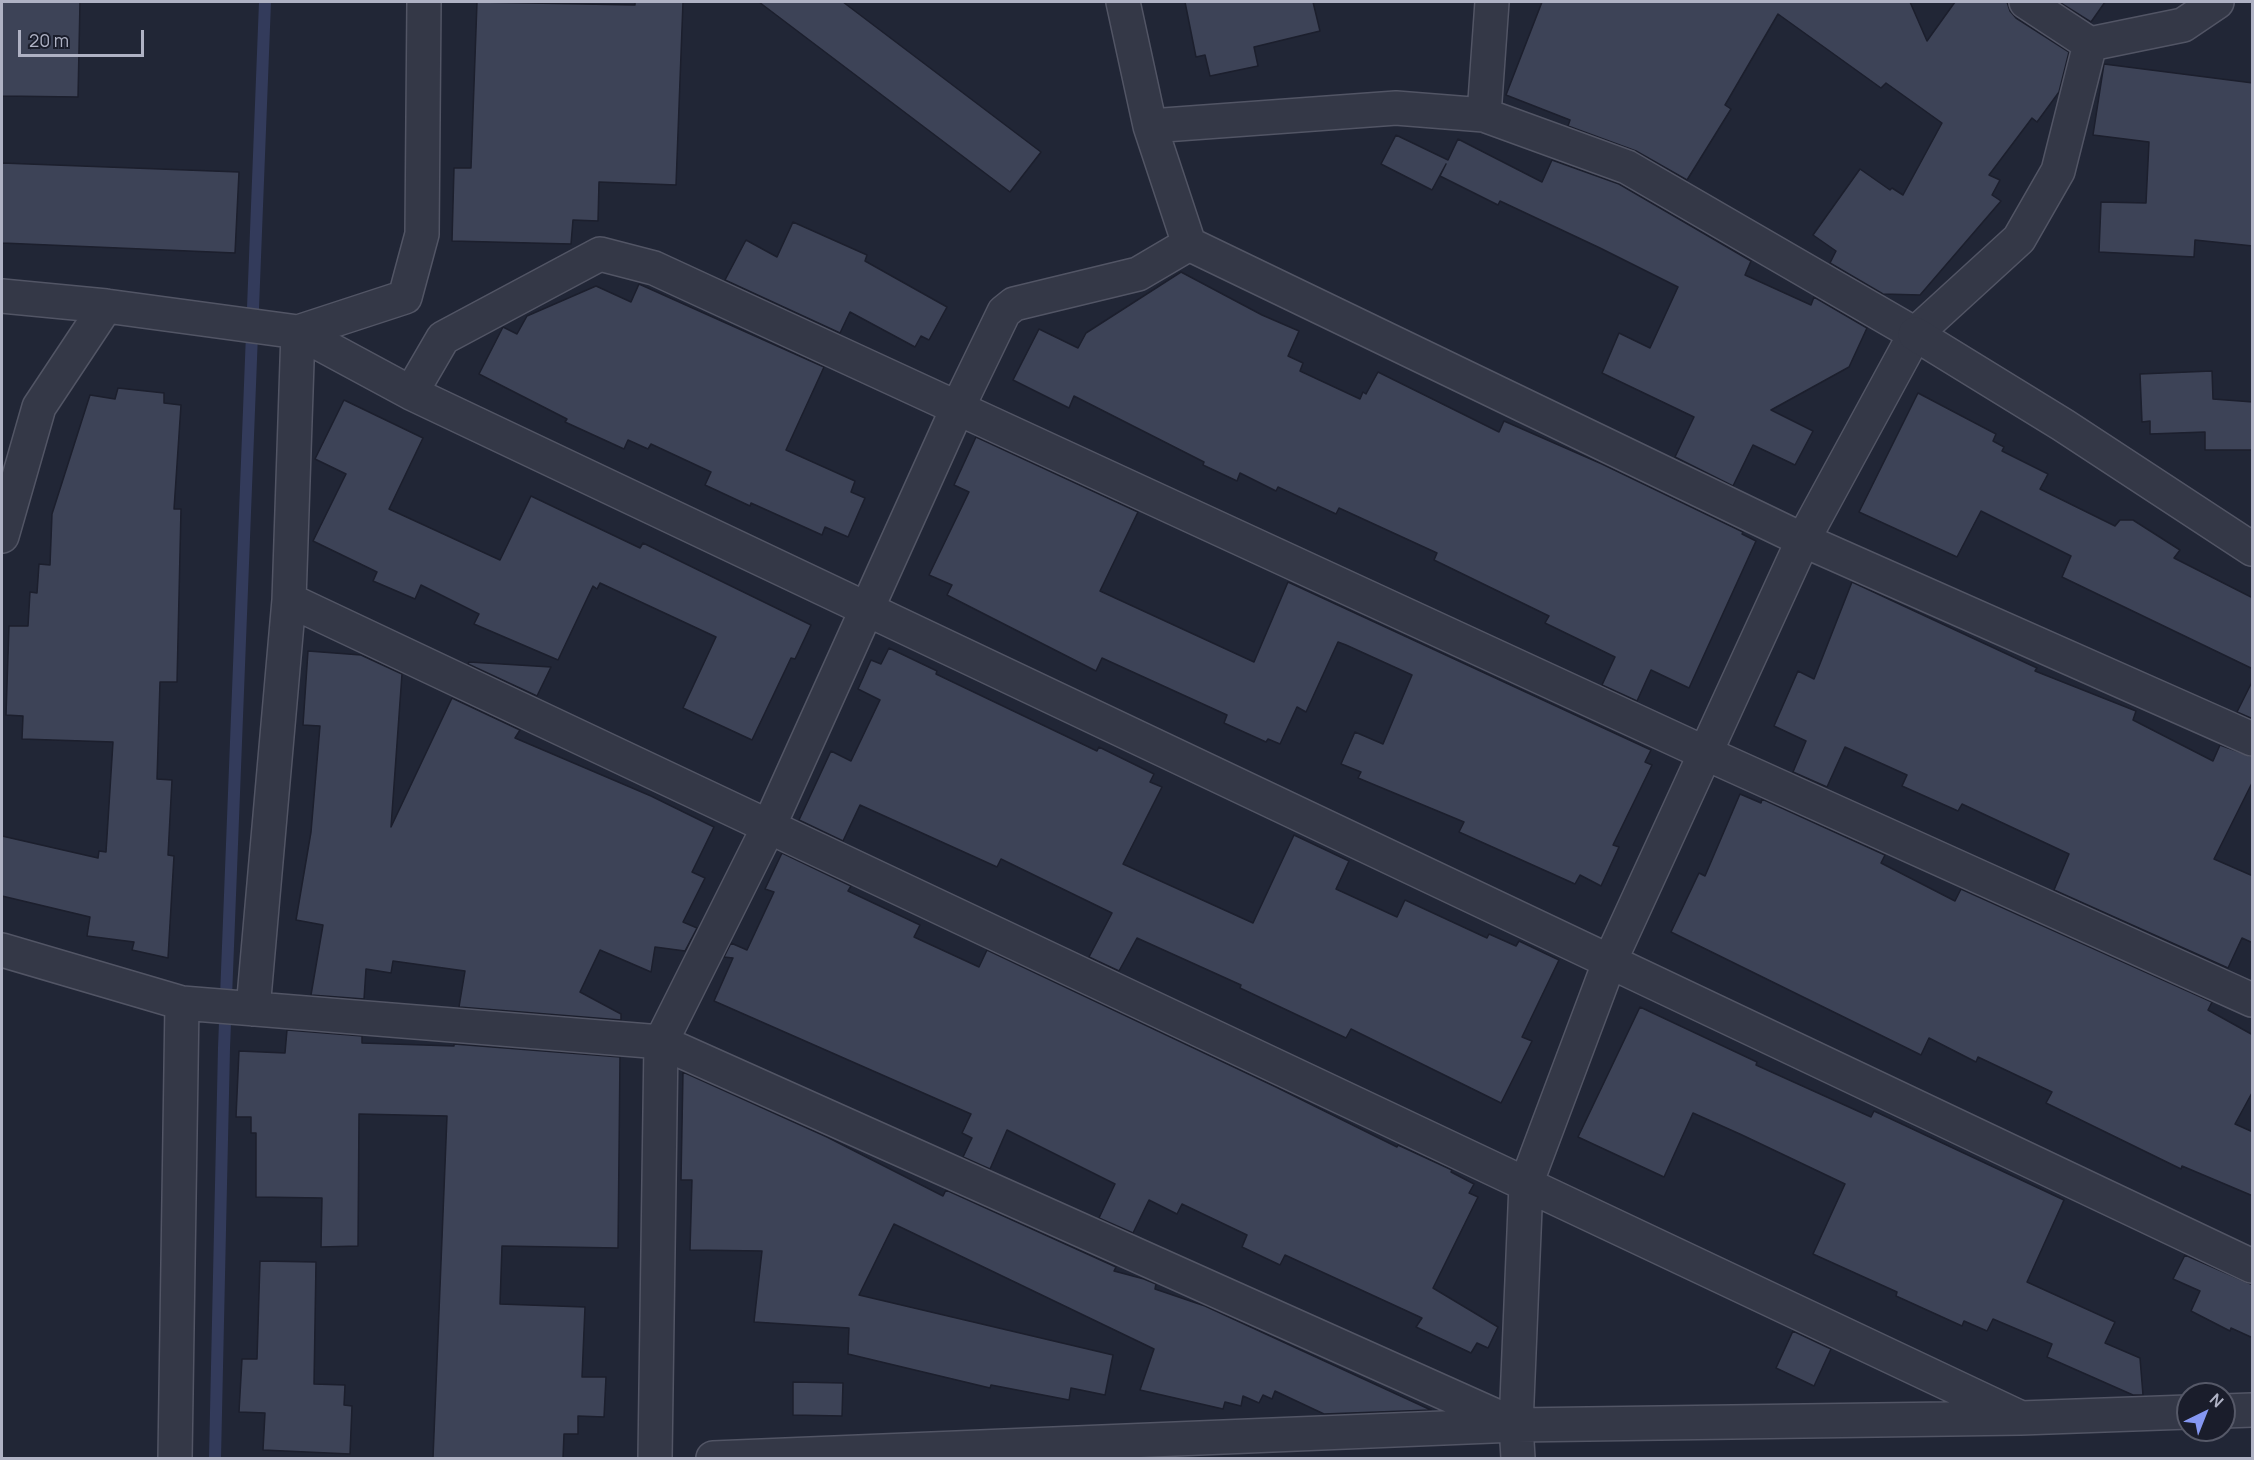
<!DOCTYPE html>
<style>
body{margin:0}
#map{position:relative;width:2254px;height:1460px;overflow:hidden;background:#212636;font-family:Manrope,sans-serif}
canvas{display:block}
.frame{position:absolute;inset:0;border:3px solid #afb2c4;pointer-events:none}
.north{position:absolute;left:2176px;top:1382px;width:60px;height:60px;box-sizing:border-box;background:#1a1d2b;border:2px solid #565968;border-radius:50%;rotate:43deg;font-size:16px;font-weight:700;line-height:24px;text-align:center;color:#afb2c4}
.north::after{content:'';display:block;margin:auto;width:21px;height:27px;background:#8597f2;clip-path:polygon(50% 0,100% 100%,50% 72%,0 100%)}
.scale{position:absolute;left:18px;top:30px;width:126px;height:27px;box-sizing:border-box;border:3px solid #afb2c4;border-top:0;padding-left:8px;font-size:18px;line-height:21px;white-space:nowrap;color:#afb2c4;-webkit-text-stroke:4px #1a1d2b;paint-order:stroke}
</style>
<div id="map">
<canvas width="2254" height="1460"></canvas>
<div class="frame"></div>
<div class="north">N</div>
<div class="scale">20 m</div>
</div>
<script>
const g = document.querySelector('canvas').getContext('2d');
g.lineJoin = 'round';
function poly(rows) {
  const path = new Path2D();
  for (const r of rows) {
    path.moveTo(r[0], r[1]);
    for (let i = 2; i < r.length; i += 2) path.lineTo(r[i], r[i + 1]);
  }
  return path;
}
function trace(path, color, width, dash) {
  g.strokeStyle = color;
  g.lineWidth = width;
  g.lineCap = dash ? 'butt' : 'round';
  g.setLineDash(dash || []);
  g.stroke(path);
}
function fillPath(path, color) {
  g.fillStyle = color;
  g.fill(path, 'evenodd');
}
const stream = poly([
 [215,1458,224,1048,265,2]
]);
const building = poly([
 [2,2,80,2,78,97,2,96,2,2],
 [477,2,635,5,635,2,683,2,676,185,599,182,598,221,573,220,571,244,452,241,454,168,471,168,477,2],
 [759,2,843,2,1041,152,1010,192,759,2],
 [1185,2,1313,2,1320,31,1254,47,1258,66,1210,76,1205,55,1196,57,1185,2],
 [1542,2,1910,2,1927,41,1955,2,2007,2,2010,11,2016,18,2069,52,2059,92,2037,122,2032,118,1989,175,2000,180,1992,195,2001,201,1920,295,1883,294,1830,263,1836,251,1813,235,1860,169,1890,190,1892,188,1903,195,1942,123,1886,83,1881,88,1778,14,1725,105,1731,109,1687,180,1636,151,1568,126,1570,120,1506,95,1542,2],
 [2059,2,2105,2,2091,22,2059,2],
 [2104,64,2253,83,2253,246,2195,240,2194,257,2099,252,2101,202,2146,203,2149,142,2093,135,2104,64],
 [1396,135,1448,160,1458,139,1542,182,1552,160,1619,184,1751,261,1745,275,1811,305,1814,297,1867,328,1849,367,1771,410,1813,431,1795,465,1753,445,1733,486,1675,457,1694,417,1602,373,1619,333,1650,348,1678,287,1600,248,1500,201,1498,205,1440,176,1446,164,1432,190,1381,164,1396,135],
 [2,163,239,172,235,253,2,243,2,163],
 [793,222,867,255,865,261,947,307,929,340,921,336,915,347,850,312,840,333,725,280,746,240,777,257,793,222],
 [1181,272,1262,315,1299,331,1288,356,1303,363,1300,371,1360,399,1363,392,1366,394,1378,372,1499,432,1504,421,1602,464,1743,532,1742,534,1756,541,1689,688,1651,670,1637,701,1602,685,1615,657,1545,623,1549,616,1434,560,1437,553,1339,508,1336,514,1278,487,1276,491,1240,473,1237,481,1203,465,1204,462,1074,396,1069,408,1013,380,1039,329,1078,348,1086,333,1181,272],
 [639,284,824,367,786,450,855,481,851,492,865,498,848,537,825,527,822,535,751,503,750,506,705,485,711,472,651,444,648,449,628,440,624,449,565,422,567,419,479,374,503,327,517,334,527,316,596,286,631,302,639,284],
 [2212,371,2213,399,2253,402,2253,450,2205,450,2205,432,2150,434,2150,421,2142,422,2140,374,2212,371],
 [118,388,164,393,164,403,181,405,174,509,181,509,177,682,160,682,157,779,172,780,168,855,174,856,168,958,132,950,134,942,87,936,90,917,2,896,2,836,98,858,99,851,106,852,113,742,22,739,23,716,6,715,9,626,28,626,30,592,37,593,39,564,50,565,52,514,90,395,115,399,118,388],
 [1918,393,1996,434,1993,441,2004,447,2002,451,2048,474,2040,489,2115,526,2120,520,2133,520,2180,550,2174,558,2253,598,2253,669,2062,577,2071,556,1981,511,1957,557,1859,512,1918,393],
 [344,400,423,438,389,509,500,560,531,496,640,548,643,543,811,625,795,659,791,658,752,740,683,708,716,637,600,583,597,589,593,586,558,660,474,624,479,614,421,585,415,599,373,581,377,572,313,541,346,474,315,459,344,400],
 [976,437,1138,512,1100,591,1254,662,1288,582,1651,750,1645,762,1652,765,1613,845,1619,847,1601,886,1580,875,1575,884,1459,832,1464,822,1358,778,1361,772,1341,764,1355,732,1383,744,1412,675,1346,645,1338,642,1306,712,1297,707,1280,744,1268,739,1266,742,1224,723,1227,715,1102,658,1096,671,947,595,952,585,929,575,969,492,954,485,976,437],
 [1852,582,2037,668,2035,671,2136,711,2133,720,2213,761,2220,745,2253,757,2253,781,2214,859,2253,876,2253,943,2242,938,2228,968,2054,890,2069,854,1962,804,1958,811,1902,786,1907,775,1845,747,1827,787,1793,772,1806,741,1774,726,1798,671,1814,679,1852,582],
 [889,648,937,671,936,674,1097,751,1099,747,1154,774,1150,782,1162,787,1123,864,1253,923,1294,835,1349,861,1336,889,1397,917,1405,900,1487,938,1489,934,1516,946,1519,941,1559,960,1522,1037,1532,1041,1501,1103,1351,1029,1346,1038,1240,988,1241,985,1137,938,1119,971,1089,957,1112,913,1001,859,997,867,860,805,843,841,799,820,831,751,851,761,880,700,858,689,871,660,881,664,889,648],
 [308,651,361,655,402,674,391,827,452,698,520,730,515,738,651,796,714,827,692,872,705,878,683,922,697,928,685,951,655,947,651,972,600,950,580,992,621,1014,621,1020,459,1007,465,971,393,961,391,973,366,969,364,999,311,995,323,925,296,920,311,832,320,726,303,725,308,651],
 [469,662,551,667,537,696,468,664,469,662],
 [2253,680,2253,719,2237,712,2253,680],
 [1740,794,1761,803,1762,799,1885,855,1881,863,1955,901,1961,889,2212,1002,2208,1010,2253,1035,2253,1091,2235,1124,2253,1132,2253,1196,2182,1166,2181,1169,2046,1103,2052,1092,1978,1057,1976,1062,1929,1038,1921,1055,1671,932,1699,873,1705,876,1740,794],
 [782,853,851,886,848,891,920,925,914,937,979,967,987,950,1276,1087,1397,1147,1398,1145,1452,1170,1451,1172,1474,1184,1469,1193,1478,1197,1433,1288,1498,1327,1488,1348,1477,1343,1471,1353,1416,1327,1422,1318,1285,1255,1280,1265,1242,1247,1247,1235,1182,1204,1177,1214,1149,1200,1133,1233,1099,1218,1115,1184,1007,1130,990,1169,963,1157,972,1138,962,1133,971,1114,714,1001,733,958,724,957,731,943,747,950,774,892,765,889,782,853],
 [1640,1007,1757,1062,1756,1065,1871,1117,1874,1111,2064,1200,2027,1282,2115,1322,2105,1343,2140,1358,2143,1395,2133,1395,2047,1357,2052,1344,1993,1319,1987,1331,1964,1321,1962,1326,1896,1296,1897,1292,1813,1254,1845,1184,1742,1135,1693,1113,1664,1177,1578,1137,1640,1007],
 [287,1030,362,1036,362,1043,454,1046,454,1044,620,1057,618,1248,502,1246,500,1304,585,1307,582,1377,606,1377,604,1417,578,1416,578,1434,564,1434,563,1458,433,1458,447,1116,359,1114,358,1246,321,1247,322,1198,256,1197,256,1133,251,1133,251,1117,236,1117,239,1051,285,1053,287,1030],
 [683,1072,827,1137,943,1196,946,1190,1116,1267,1114,1271,1144,1279,1156,1284,1155,1289,1205,1306,1431,1410,1324,1414,1275,1391,1272,1399,1263,1395,1259,1403,1243,1396,1241,1406,1225,1402,1223,1409,1140,1390,1154,1349,894,1224,859,1295,1113,1355,1105,1395,1071,1388,1069,1400,991,1385,990,1388,848,1354,849,1328,754,1322,762,1251,690,1250,692,1180,681,1180,683,1072],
 [2185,1255,2253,1285,2253,1338,2231,1328,2230,1331,2191,1311,2200,1291,2173,1279,2185,1255],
 [260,1261,316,1262,314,1384,345,1385,344,1405,352,1406,350,1454,263,1450,265,1413,239,1412,242,1359,257,1359,260,1261],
 [1793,1331,1831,1349,1814,1386,1776,1368,1793,1331],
 [793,1382,843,1383,842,1416,793,1415,793,1382]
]);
const minor = poly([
 [1123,2,1150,126,1189,244,1803,540,2252,739],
 [2026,2,2090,44,2183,25,2217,2],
 [1484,115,1492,2],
 [1150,126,1396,108,1484,115,1627,167,1915,334],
 [2,296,106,306,298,332,411,393,2252,1266],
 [298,332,405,297,422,234,424,2],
 [411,393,443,338,600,254,654,268,1705,753,2252,1000],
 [2,536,39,407,106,306],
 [289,600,2021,1418],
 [2,950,182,1003,661,1042,1516,1425],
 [253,1009,289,600,298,332],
 [2224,1411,2252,1410],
 [175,1458,182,1003],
 [655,1458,661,1042,769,826,958,407,1004,312,1014,304,1138,274,1189,244],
 [713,1458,1516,1425,2021,1418,2188,1412],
 [1518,1458,1516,1425,1526,1184,1609,963,1803,540,1915,334,2019,239,2058,171,2090,44]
]);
const tertiary = poly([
 [1915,334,2063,425,2252,549]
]);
trace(stream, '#333b5b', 12);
fillPath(building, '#3d4357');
trace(building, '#1c1f2d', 1.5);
trace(minor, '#525565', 36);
trace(tertiary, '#525565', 36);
trace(minor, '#343847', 33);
trace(tertiary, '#343847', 33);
</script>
